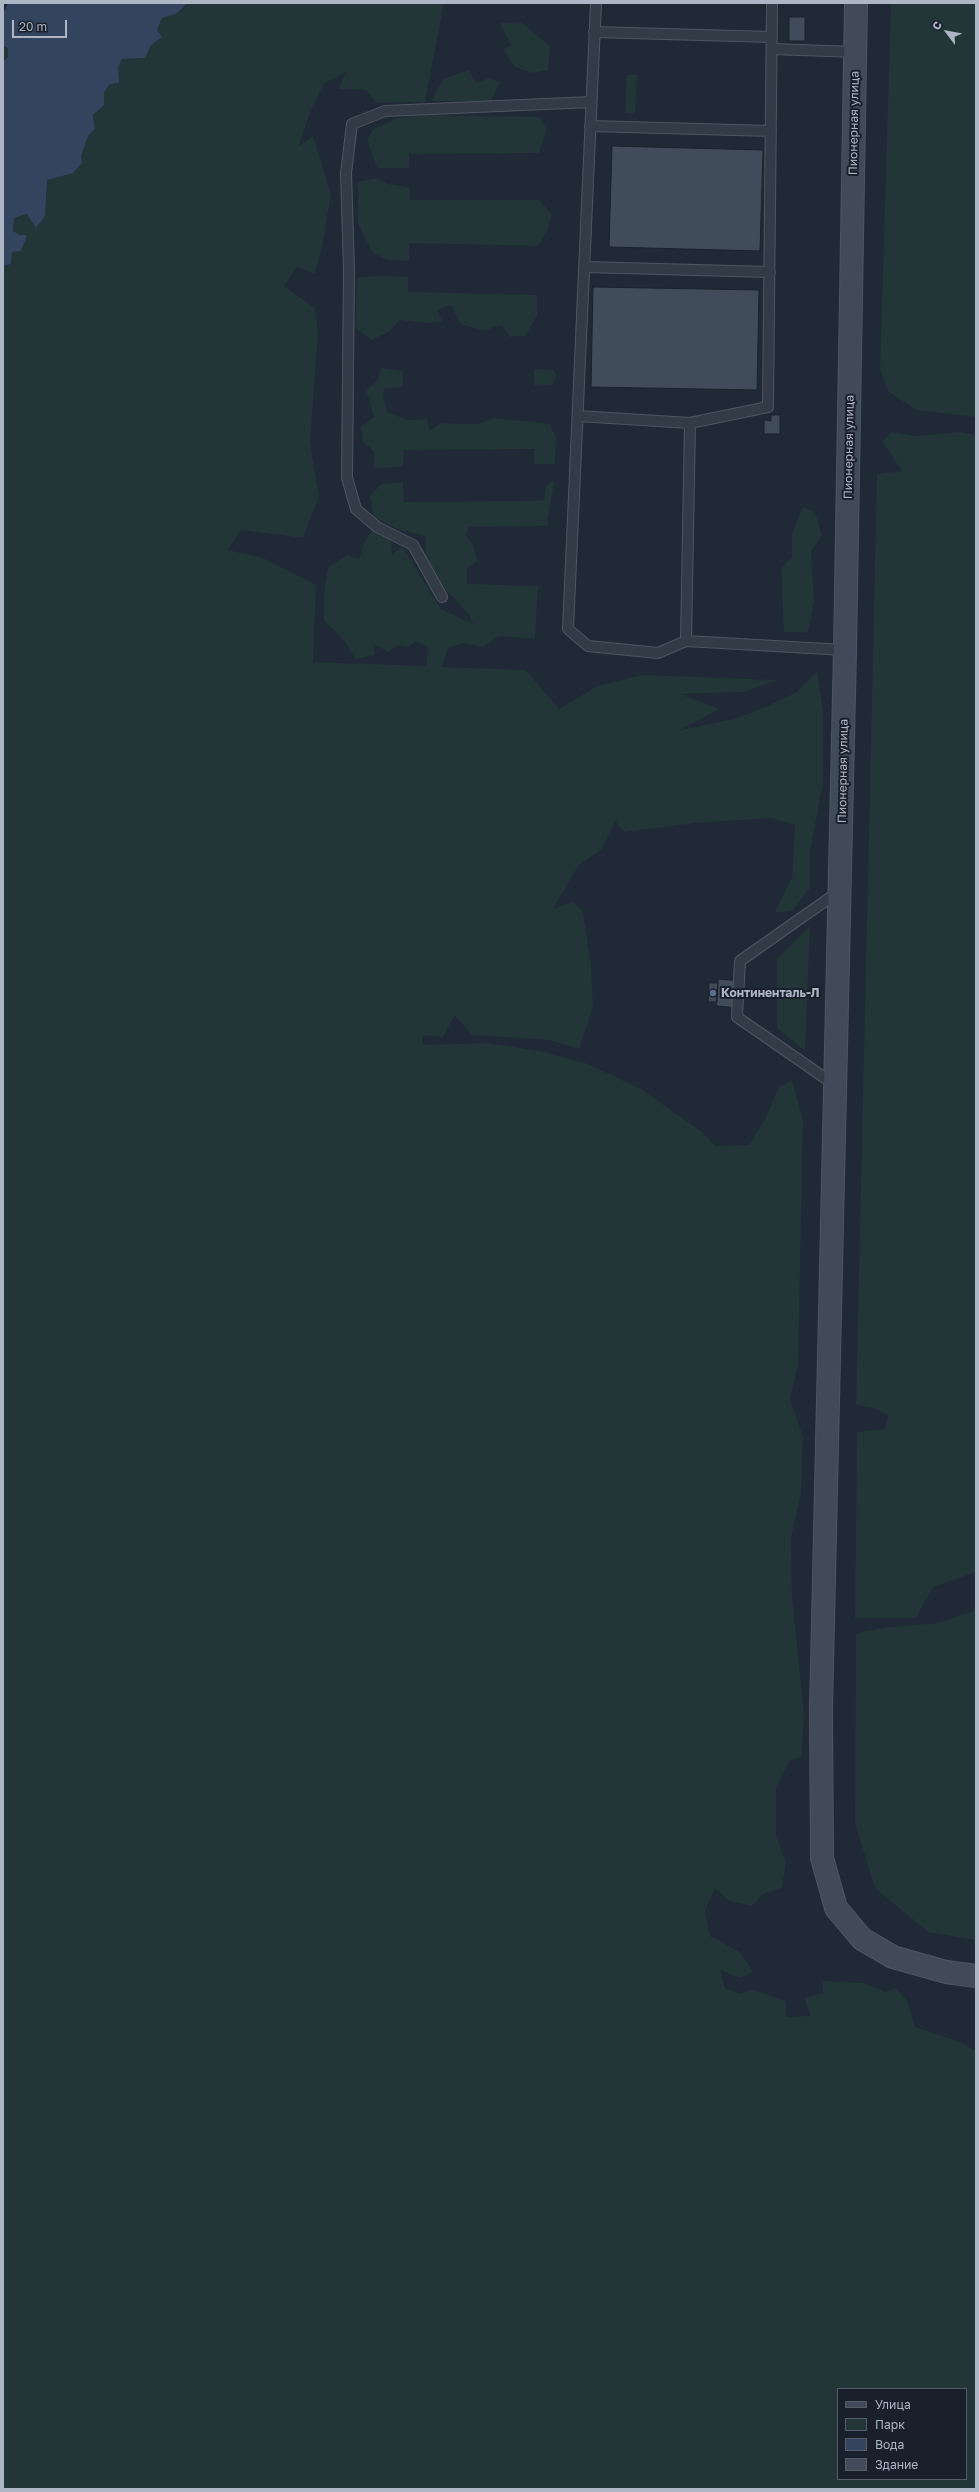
<!DOCTYPE html>
<meta charset="utf-8">
<style>
body{margin:0}
#map{position:relative;width:979px;height:2492px;overflow:hidden;background:#202936;font-family:"Golos Text",sans-serif}
canvas{display:block}
.frame{position:absolute;inset:0;border:4px solid #adb6c4;pointer-events:none}
.legend{position:absolute;left:837px;top:2388px;width:130px;height:92px;box-sizing:border-box;background:#19202b;border:1px solid #545c68;margin:0;padding:5px 7px;list-style:none;font-size:12px;color:#adb6c4}
.legend li{display:flex;align-items:center;gap:8px;height:20px}
.legend b{width:20px;border:1px solid #545c68}
.north{position:absolute;left:927px;top:12px;width:40px;height:40px;-webkit-text-stroke:3px #19202b;paint-order:stroke;rotate:302deg;font-size:11px;font-weight:700;line-height:16px;text-align:center;color:#adb6c4}
.north::after{content:'';display:block;margin:auto;width:14px;height:18px;background:#adb6c4;clip-path:polygon(50% 0,100% 100%,50% 72%,0 100%)}
.scale{position:absolute;left:12px;top:20px;width:55px;height:18px;box-sizing:border-box;border:2px solid #adb6c4;border-top:0;padding-left:5px;font-size:12px;line-height:14px;white-space:nowrap;color:#adb6c4;-webkit-text-stroke:3px #19202b;paint-order:stroke}
</style>
<div id="map">
<canvas width="979" height="2492"></canvas>
<div class="frame"></div>
<ul class="legend">
<li><b style="height:5px;background:#414a59"></b>Улица</li>
<li><b style="height:11px;background:#223537"></b>Парк</li>
<li><b style="height:11px;background:#33455e"></b>Вода</li>
<li><b style="height:11px;background:#414c5b"></b>Здание</li>
</ul>
<div class="north">С</div>
<div class="scale">20 m</div>
</div>
<script>
const g = document.querySelector('canvas').getContext('2d');
g.lineJoin = 'round';
function fillPath(path, color) {
  g.fillStyle = color;
  g.fill(path, 'evenodd');
}
function poly(rows) {
  const path = new Path2D();
  for (const r of rows) {
    path.moveTo(r[0], r[1]);
    for (let i = 2; i < r.length; i += 2) path.lineTo(r[i], r[i + 1]);
  }
  return path;
}
function trace(path, color, width, dash) {
  g.strokeStyle = color;
  g.lineWidth = width;
  g.lineCap = dash ? 'butt' : 'round';
  g.setLineDash(dash || []);
  g.stroke(path);
}
function write(font, color, halo, rows, align = 'center') {
  g.font = font + ' "Golos Text",sans-serif';
  g.lineWidth = 4;
  g.setLineDash([]);
  g.textBaseline = 'middle';
  g.strokeStyle = halo;
  g.fillStyle = color;
  for (const [text, x, y, turn = 0] of rows) {
    g.save();
    g.translate(x, y);
    g.rotate((+turn || 0) * Math.PI / 180);
    g.textAlign = isNaN(turn) ? turn : align;
    if (halo) g.strokeText(text, 0, 0);
    g.fillText(text, 0, 0);
    g.restore();
  }
}
const green = poly([
 [163,3,444,3,425,102,377,103,366,90,338,89,346,72,324,83,309,115,299,146,313,136,331,194,322,247,315,274,297,267,284,286,315,308,318,333,310,442,319,497,303,538,241,530,228,550,263,558,316,585,313,662,426,666,428,647,416,641,408,647,398,645,389,652,375,645,374,655,355,659,346,643,324,620,324,594,328,567,347,555,359,559,363,545,372,531,391,539,392,555,402,546,441,609,473,624,469,614,443,587,426,556,425,536,397,529,374,517,370,496,381,484,403,482,404,502,534,501,544,500,546,486,554,481,547,526,468,527,466,535,474,547,477,561,467,568,467,584,538,586,535,639,499,636,483,647,463,643,448,648,442,667,526,670,559,709,597,686,643,675,777,680,744,692,680,694,720,709,677,731,738,718,765,707,797,692,817,672,823,711,823,782,810,852,810,888,792,911,774,913,792,878,795,825,771,818,697,823,624,832,615,821,602,849,579,865,553,909,573,901,583,912,591,964,593,1007,579,1049,549,1040,471,1035,455,1015,443,1037,423,1035,423,1045,488,1043,544,1052,588,1064,641,1089,702,1132,716,1146,749,1145,765,1119,779,1087,792,1080,803,1121,798,1366,790,1399,803,1437,801,1493,791,1538,792,1596,804,1714,802,1756,790,1761,776,1788,776,1836,786,1862,782,1888,765,1893,752,1906,729,1901,715,1888,705,1911,710,1936,740,1952,753,1972,740,1978,720,1970,725,1988,739,1994,752,1989,785,2001,787,2017,811,2016,804,1998,823,1993,822,1981,864,1983,885,1992,896,1988,907,2001,915,2027,960,2042,976,2051,976,2489,3,2489,3,266,11,264,12,251,27,235,20,235,13,231,14,218,27,214,36,228,45,216,47,179,54,177,81,158,88,136,95,129,93,115,104,105,104,92,110,84,119,83,117,67,122,59,145,58,151,45,162,37,157,30,162,18,176,14,187,5],
 [838,2389,966,2389,966,2479,838,2479],
 [891,3,976,3,976,417,916,410,888,391,880,369],
 [521,22,550,46,548,70,533,73,515,67,503,49,511,46,500,23],
 [3,46,8,48,8,57,3,62],
 [469,70,476,83,489,78,500,82,491,101,431,101,443,79],
 [627,75,637,75,635,114,625,113],
 [426,115,539,117,547,130,539,153,409,154,409,168,377,168,367,140,373,129,398,118],
 [377,178,388,184,409,187,410,200,539,200,552,214,547,231,538,246,409,243,409,261,387,260,373,253,358,224,358,182],
 [378,276,408,277,408,292,537,295,537,316,525,336,510,337,502,325,483,331,461,324,450,305,437,310,443,322,425,323,400,320,389,332,371,340,356,328,357,278],
 [381,368,403,371,403,387,384,389,383,395,387,412,408,420,427,419,430,431,440,423,479,424,493,418,550,424,556,438,555,464,534,464,534,449,404,450,403,466,374,469,374,451,363,442,361,426,374,417,366,390,378,380],
 [534,369,553,370,556,374,553,385,534,386],
 [892,432,915,436,961,432,976,435,976,1572,933,1587,916,1618,855,1618,857,1432,885,1429,888,1415,874,1408,856,1405,877,474,902,471,882,441],
 [803,507,815,512,822,535,811,551,814,602,808,633,784,632,781,568,792,557,792,533],
 [810,926,805,1051,777,1028,777,959],
 [976,1610,976,1940,928,1932,875,1888,855,1824,856,1633,890,1627,938,1623]
]);
const water = poly([
 [8,3,187,4,176,14,162,18,157,30,162,37,151,45,145,58,122,59,118,67,119,83,110,84,104,92,104,105,93,115,95,129,88,136,81,157,82,163,73,173,47,180,45,216,36,228,27,214,14,218,13,231,20,235,27,235,21,251,12,252,11,264,3,266,3,62,8,57,8,48,3,46,3,14]
]);
const building = poly([
 [789,17,805,17,805,41,789,41,789,17],
 [612,146,763,150,760,251,609,247,612,146],
 [593,287,759,290,757,390,591,387,593,287],
 [771,415,780,415,780,434,764,434,764,420,771,421,771,415],
 [718,979,742,981,741,1008,716,1006,718,979],
 [709,983,718,983,717,1002,708,1002,709,983]
]);
const service = poly([
 [596,3,568,629,588,646,658,653,686,641,845,650],
 [594,32,772,37],
 [772,49,855,52],
 [590,126,771,131],
 [584,267,770,272],
 [578,416,690,423,768,407,772,3],
 [442,597,413,545,377,527,356,509,347,478,349,269,346,173,352,124,385,111,591,102],
 [686,641,690,423],
 [835,1085,737,1017,740,961,838,892]
]);
const secondary = poly([
 [856,3,845,650,821,1709,822,1858,836,1908,862,1939,893,1957,946,1972,976,1976]
]);
const markers = [
 [713,993,4,"#5c6f8a"]
];
const streetNames = [
 ["Пионерная улица",854,123,-89],
 ["Пионерная улица",849,447,-89],
 ["Пионерная улица",843,771,-89]
];
const poiNames = [
 ["Континенталь-Л",721,993]
];
fillPath(green, '#223537');
fillPath(water, '#33455e');
fillPath(building, '#414c5b');
trace(building, '#1b222d', 1);
trace(service, '#4e5662', 12);
trace(secondary, '#4e5662', 24);
trace(service, '#333b47', 10);
trace(secondary, '#414a59', 22);
for (const [x, y, r, color] of markers) {
  const dot = new Path2D();
  dot.arc(x, y, r, 0, 2 * Math.PI);
  g.fillStyle = color;
  g.fill(dot);
  trace(dot, '#19202b', 1.5);
}
write('12px', '#adb6c4', '#19202b', streetNames);
write('bold 12px', '#adb6c4', '#19202b', poiNames, 'left');
</script>
